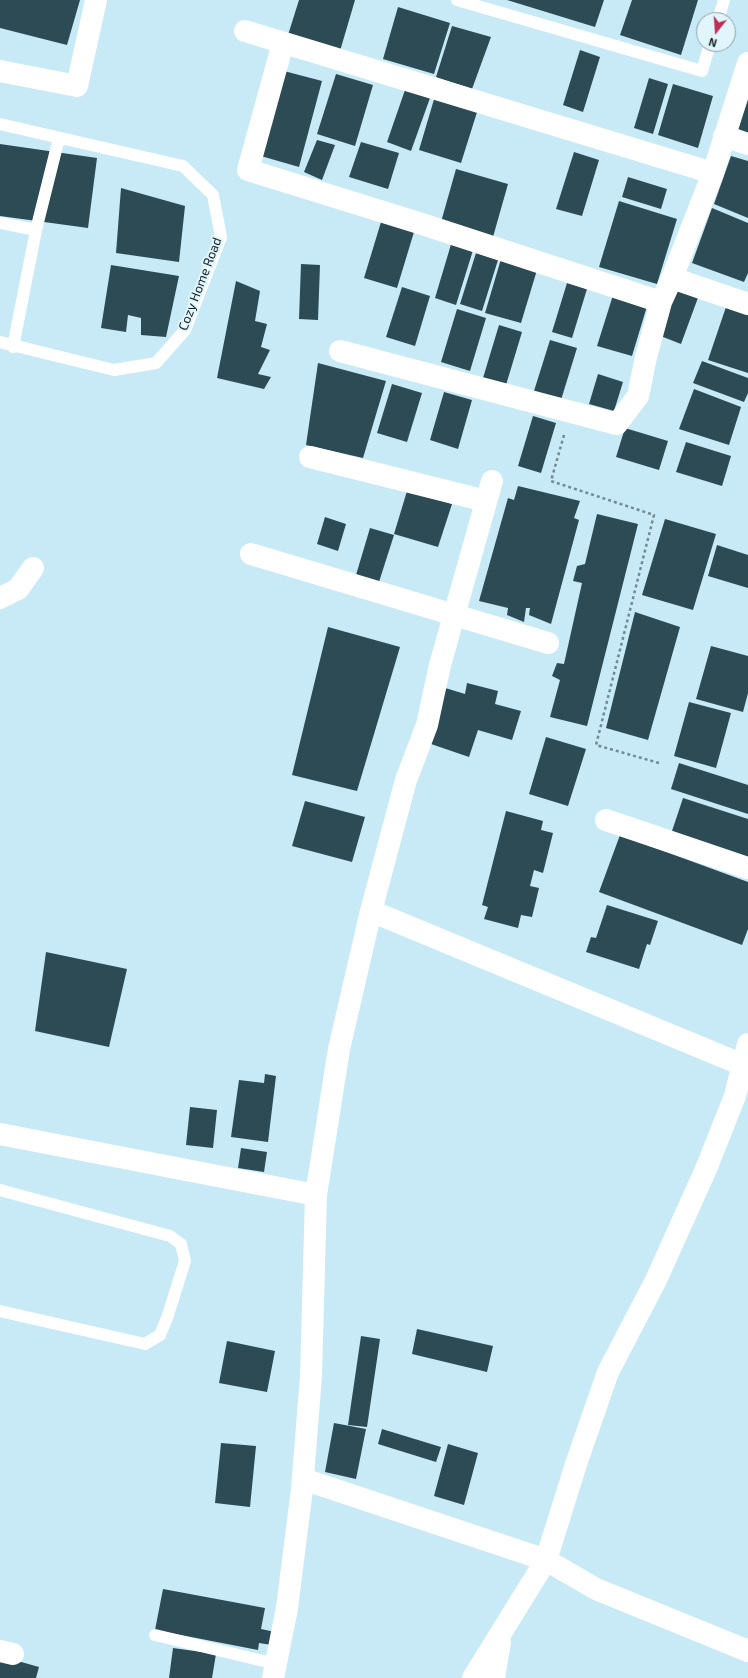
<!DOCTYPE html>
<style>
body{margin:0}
#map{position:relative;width:748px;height:1678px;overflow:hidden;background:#c7eaf6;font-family:"Exo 2",sans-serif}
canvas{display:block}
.north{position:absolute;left:696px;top:12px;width:40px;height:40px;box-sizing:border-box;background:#e0f5fc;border:1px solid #8fa1a7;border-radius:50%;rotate:197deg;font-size:11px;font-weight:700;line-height:16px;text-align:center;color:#152327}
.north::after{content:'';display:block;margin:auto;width:14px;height:18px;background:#be2e55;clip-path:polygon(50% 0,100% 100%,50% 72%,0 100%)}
</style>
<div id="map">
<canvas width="748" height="1678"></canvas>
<div class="north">N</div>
</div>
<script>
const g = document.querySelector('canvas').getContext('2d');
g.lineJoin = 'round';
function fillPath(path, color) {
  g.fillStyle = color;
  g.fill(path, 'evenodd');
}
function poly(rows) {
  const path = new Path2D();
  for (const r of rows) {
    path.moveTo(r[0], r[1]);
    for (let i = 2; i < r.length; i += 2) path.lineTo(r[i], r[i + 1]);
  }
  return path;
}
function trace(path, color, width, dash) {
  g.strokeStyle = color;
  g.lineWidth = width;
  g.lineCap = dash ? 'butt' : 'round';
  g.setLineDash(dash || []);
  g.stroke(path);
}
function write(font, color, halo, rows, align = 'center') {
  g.font = font + ' "Exo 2",sans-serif';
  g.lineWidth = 4;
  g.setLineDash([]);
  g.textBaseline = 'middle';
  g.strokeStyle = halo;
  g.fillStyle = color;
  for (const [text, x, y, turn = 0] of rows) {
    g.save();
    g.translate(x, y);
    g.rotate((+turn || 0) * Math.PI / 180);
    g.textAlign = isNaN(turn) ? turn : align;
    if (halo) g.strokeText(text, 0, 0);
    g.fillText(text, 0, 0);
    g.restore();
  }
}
const building = poly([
 [0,0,80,0,67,45,0,28],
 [299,0,355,0,340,51,288,35],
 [507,0,604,0,595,27],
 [632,0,698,0,681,55,620,35],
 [398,7,450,23,434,74,383,59],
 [452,26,491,37,472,89,436,77],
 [580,50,600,57,583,112,563,105],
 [284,71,322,81,299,167,261,156],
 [336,74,373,85,355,146,317,134],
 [649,78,668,84,653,134,634,128],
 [673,84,713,96,698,148,658,135],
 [405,90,430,98,411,151,387,142],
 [435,96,478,109,461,163,419,150],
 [748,98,748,134,736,130],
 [317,140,335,145,322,180,304,172],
 [361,142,399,153,388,189,349,177],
 [0,144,97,158,88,228,0,216],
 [574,152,599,160,582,216,556,209],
 [731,156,748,161,748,218,714,204],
 [456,169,508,184,493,237,441,222],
 [628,177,667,189,661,209,622,197],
 [121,188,185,206,179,262,116,253],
 [619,201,677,219,657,284,599,267],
 [712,208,748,223,748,273,744,282,692,263],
 [381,222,414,232,397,288,364,278],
 [452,241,474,247,456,305,435,298],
 [476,253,498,260,482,311,460,304],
 [501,259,537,270,521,323,485,313],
 [301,264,320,265,318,320,299,319],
 [111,265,179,276,166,337,141,335,141,318,128,315,126,332,101,328],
 [236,281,260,291,255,321,267,324,261,347,270,350,258,374,271,377,264,389,217,378],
 [567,283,587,289,572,338,552,332],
 [402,287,430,296,415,346,386,337],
 [674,288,699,295,681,344,658,335],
 [614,292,648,303,632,356,597,346],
 [726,307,748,315,748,373,708,360],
 [457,309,486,318,470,371,441,362],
 [499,325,522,332,506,385,483,378],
 [550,340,577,348,561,400,534,391],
 [702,361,748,378,748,393,744,402,693,383],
 [318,363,386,381,363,458,306,445],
 [598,374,623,382,614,411,589,404],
 [392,384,422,393,407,442,377,433],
 [694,389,741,407,729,445,679,429],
 [444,392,472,400,458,449,430,440],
 [533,416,556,423,541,473,518,466],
 [625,428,668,441,659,470,616,457],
 [686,442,731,456,722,486,676,472],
 [518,486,580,501,574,518,579,520,551,624,529,615,530,608,526,608,524,622,507,615,508,608,479,601,508,498,514,500],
 [407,491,452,504,438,547,394,534],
 [597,514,638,524,587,726,550,717,560,680,552,676,557,663,564,664,582,583,573,581,577,566,585,564],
 [325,517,346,524,338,551,317,544],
 [665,519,716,534,693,610,642,595],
 [370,528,394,535,379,582,356,575],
 [717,545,748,555,748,588,708,576],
 [635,612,680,627,648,740,606,728],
 [328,627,400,647,357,791,292,775],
 [711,646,748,656,748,693,743,712,696,699],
 [467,683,498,691,495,704,521,711,512,740,478,730,469,757,431,744,442,687,465,694],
 [689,702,731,713,716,768,674,756],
 [546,737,586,749,568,806,529,794],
 [679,763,748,785,748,814,671,789],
 [683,798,748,819,748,858,671,834],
 [305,801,365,817,352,862,292,846],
 [506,811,543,821,541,830,553,833,543,873,534,870,530,886,539,888,532,917,521,915,518,928,484,919,488,907,482,905],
 [620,835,748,882,748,929,742,945,599,892],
 [607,905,658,921,650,945,647,944,639,969,586,952,591,937,596,938],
 [46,952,127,969,109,1047,35,1031],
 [265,1074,276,1076,268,1142,231,1137,239,1080,264,1083],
 [190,1107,217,1110,213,1148,186,1145],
 [241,1148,267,1152,264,1172,238,1168],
 [417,1329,493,1346,487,1372,412,1354],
 [361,1336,380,1339,367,1427,348,1425],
 [227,1341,275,1351,267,1392,219,1383],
 [334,1423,366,1429,356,1479,325,1472],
 [382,1429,441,1447,436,1462,378,1444],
 [221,1443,256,1446,250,1507,215,1503],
 [448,1444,478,1453,464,1505,434,1496],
 [163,1589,265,1608,261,1629,275,1632,272,1645,259,1643,258,1650,155,1630],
 [173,1648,216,1654,212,1678,169,1678],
 [0,1656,39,1667,36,1678,0,1678]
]);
const path = poly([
 [564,435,551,481,654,515,596,745,659,763]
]);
const lane = poly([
 [457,0,702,71,710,44],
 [718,20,724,0],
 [0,124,183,166,213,195,221,237,185,330,156,363,114,370,0,342],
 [0,223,36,230],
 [13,347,36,230,59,138],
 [0,1190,170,1236,181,1244,185,1261,167,1318,160,1335,145,1344,0,1311],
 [155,1635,276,1664]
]);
const street = poly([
 [245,31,713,173],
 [283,43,248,170,419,223,661,302],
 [748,63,713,173,672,278,748,304],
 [0,71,77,86,96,0],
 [724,136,748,144],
 [340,351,617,424,638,396,646,357,661,302,672,278],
 [310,457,486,501],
 [251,554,548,643],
 [0,598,18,589,33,568],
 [606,820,748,868],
 [371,911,743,1065],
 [0,1134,316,1195],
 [303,1479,546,1560,596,1589,748,1651],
 [0,1651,13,1654],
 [273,1678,287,1608,302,1489,311,1376,316,1195,339,1049,371,911,406,780,427,725,440,665,492,481],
 [473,1678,546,1560,577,1461,608,1372,656,1280,706,1169,735,1096,748,1044],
 [494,1678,500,1642]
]);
const streetNames = [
 ["Cozy Home Road",200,284,-69]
];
fillPath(building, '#2c4b55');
trace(path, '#728b93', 2.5, [3, 3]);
trace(lane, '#fff', 12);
trace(street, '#fff', 22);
write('13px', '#152327', '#e0f5fc', streetNames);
</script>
